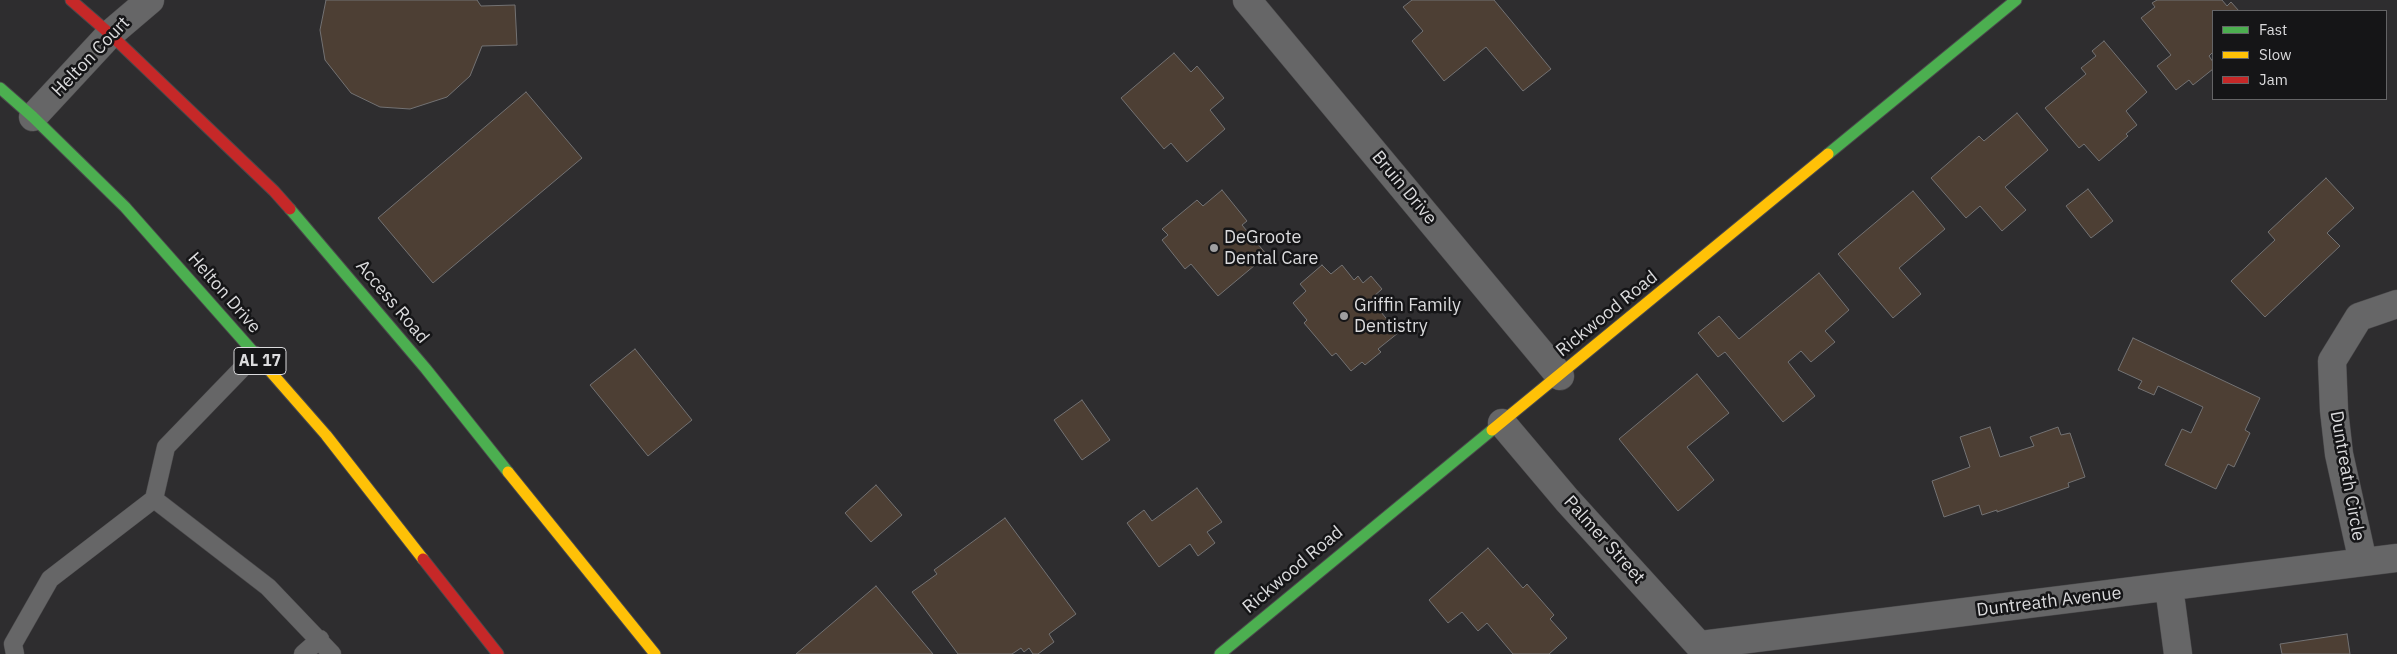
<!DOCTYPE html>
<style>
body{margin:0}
#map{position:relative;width:2397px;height:654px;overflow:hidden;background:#2e2d2f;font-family:"IBM Plex Sans",sans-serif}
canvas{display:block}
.legend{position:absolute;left:2212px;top:10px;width:175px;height:90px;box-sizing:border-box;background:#151517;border:1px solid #646466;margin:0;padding:6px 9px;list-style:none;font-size:15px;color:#dbdbdd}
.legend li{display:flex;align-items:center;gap:10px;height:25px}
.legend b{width:25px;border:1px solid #646466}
</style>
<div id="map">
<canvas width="2397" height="654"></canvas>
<ul class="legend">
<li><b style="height:6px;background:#4caf50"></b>Fast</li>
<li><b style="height:6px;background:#ffc107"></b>Slow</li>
<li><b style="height:6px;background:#c62828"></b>Jam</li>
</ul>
</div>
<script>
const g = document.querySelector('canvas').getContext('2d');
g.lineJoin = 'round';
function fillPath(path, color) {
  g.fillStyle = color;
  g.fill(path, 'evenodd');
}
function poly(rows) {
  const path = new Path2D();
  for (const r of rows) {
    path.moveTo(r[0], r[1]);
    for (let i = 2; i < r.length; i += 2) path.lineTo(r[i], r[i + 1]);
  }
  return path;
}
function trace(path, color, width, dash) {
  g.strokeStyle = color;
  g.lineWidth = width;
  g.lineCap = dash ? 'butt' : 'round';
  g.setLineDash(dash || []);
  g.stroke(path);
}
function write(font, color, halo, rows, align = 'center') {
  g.font = font + ' "IBM Plex Sans",sans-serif';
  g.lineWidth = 5;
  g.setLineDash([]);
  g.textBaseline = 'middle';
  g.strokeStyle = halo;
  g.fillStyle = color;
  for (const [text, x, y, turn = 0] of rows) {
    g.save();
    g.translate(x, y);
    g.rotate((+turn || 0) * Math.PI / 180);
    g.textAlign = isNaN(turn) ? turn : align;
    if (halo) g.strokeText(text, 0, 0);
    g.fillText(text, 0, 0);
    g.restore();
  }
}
const building = poly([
 [326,0,477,0,481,6,515,5,517,45,482,46,470,76,447,97,410,109,380,107,351,93,325,60,320,30,326,0],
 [1412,0,1494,0,1551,69,1523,91,1486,47,1444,81,1412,41,1423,31,1403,7,1412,0],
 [2157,0,2222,0,2227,6,2231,2,2239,11,2213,11,2213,52,2209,56,2213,62,2213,69,2193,85,2189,80,2176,90,2157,66,2171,55,2141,18,2155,7,2152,3,2157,0],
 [2104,41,2147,92,2126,111,2137,125,2126,134,2128,136,2099,161,2084,144,2079,148,2045,108,2086,74,2081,68,2096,56,2092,51,2104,41],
 [1174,53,1191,72,1197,66,1224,98,1210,110,1225,129,1187,162,1171,143,1164,149,1121,98,1174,53],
 [526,92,582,158,433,283,378,218,526,92],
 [2017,113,2048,150,2005,187,2026,210,2002,231,1980,206,1966,218,1931,178,1979,136,1984,141,2017,113],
 [2326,178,2354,208,2327,233,2340,246,2265,317,2231,281,2275,240,2268,232,2326,178],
 [2088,189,2113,221,2091,238,2066,206,2088,189],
 [1222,190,1247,221,1242,225,1267,255,1218,296,1191,264,1185,269,1162,240,1168,235,1162,229,1197,200,1203,206,1222,190],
 [1913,191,1945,229,1899,268,1921,294,1893,318,1838,254,1913,191],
 [1322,265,1331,274,1342,265,1354,280,1358,276,1363,283,1371,276,1382,289,1373,297,1384,310,1381,312,1398,333,1378,349,1381,352,1365,365,1362,362,1351,371,1336,353,1332,356,1304,323,1307,320,1293,303,1306,291,1300,284,1322,265],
 [1819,273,1849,310,1825,331,1835,342,1811,362,1801,351,1788,362,1815,396,1783,422,1725,352,1718,357,1698,333,1719,316,1739,339,1819,273],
 [2133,338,2260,398,2245,430,2250,433,2234,467,2228,464,2216,489,2165,465,2182,429,2191,433,2203,407,2158,386,2154,395,2138,388,2142,381,2118,370,2133,338],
 [635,349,692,420,648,456,590,385,635,349],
 [1697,374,1729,413,1687,447,1714,480,1678,511,1619,439,1697,374],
 [1082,400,1110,440,1082,460,1054,420,1082,400],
 [1990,427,2000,457,2034,446,2030,437,2058,427,2061,435,2070,433,2085,477,2068,483,2069,487,1997,512,1997,510,1982,515,1979,505,1944,517,1932,481,1970,467,1960,437,1990,427],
 [876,485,902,515,871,542,845,513,876,485],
 [1197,488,1222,522,1207,532,1215,543,1198,556,1190,544,1159,567,1127,523,1144,510,1152,521,1197,488],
 [1005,518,1076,614,1049,634,1054,642,1038,654,1033,654,1029,648,1024,652,1021,648,1012,654,958,654,912,592,937,574,934,570,1005,518],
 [1488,548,1523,588,1527,584,1554,615,1550,619,1567,638,1549,654,1513,654,1487,623,1478,631,1462,612,1448,623,1429,600,1488,548],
 [876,586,933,654,796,654,876,586],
 [2347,634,2350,654,2282,654,2280,644,2347,634]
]);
const lane = poly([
 [255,355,166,447,154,499,268,587,332,654],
 [15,654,13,644,50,579,154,499],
 [303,654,320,639]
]);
const street = poly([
 [1247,0,1560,376],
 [33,117,110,34,150,0],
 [1502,423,1567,500,1707,654],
 [2363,562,2339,454,2334,410,2332,361,2359,317,2397,304],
 [2169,587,2178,654],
 [1701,645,2397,558]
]);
const fast = poly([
 [0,88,33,117,125,207,256,355],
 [1828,154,2016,0],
 [290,209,426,369,508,472],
 [1220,654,1492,430]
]);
const slow = poly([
 [256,355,326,435,423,559],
 [1492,430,1828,154],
 [508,472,655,654]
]);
const jam = poly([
 [71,0,110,34,274,191,290,209],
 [423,559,498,654]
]);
const markers = [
 [1214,248,5,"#9e9ea0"],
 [1344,316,5,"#9e9ea0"]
];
const shields = [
 [260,361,52]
];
const shieldNames = [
 ["AL 17",260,361]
];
const streetNames = [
 ["Helton Court",91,57,-46],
 ["Bruin Drive",1404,188,50],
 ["Helton Drive",224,293,49],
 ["Access Road",392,302,50],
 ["Rickwood Road",1607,314,-39],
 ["Duntreath Circle",2347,476,80],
 ["Palmer Street",1604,540,48],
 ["Rickwood Road",1293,570,-40],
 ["Duntreath Avenue",2049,602,-7]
];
const poiNames = [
 ["DeGroote",1224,238],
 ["Dental Care",1224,259],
 ["Griffin Family",1354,306],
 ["Dentistry",1354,327]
];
fillPath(building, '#4d3f34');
trace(building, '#737273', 1);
trace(lane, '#4a494b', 19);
trace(street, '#4a494b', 29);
trace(fast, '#4a494b', 13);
trace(slow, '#4a494b', 13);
trace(jam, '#4a494b', 13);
trace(lane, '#666667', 18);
trace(street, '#666667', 28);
trace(fast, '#4caf50', 11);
trace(slow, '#ffc107', 11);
trace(jam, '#c62828', 11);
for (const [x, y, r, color] of markers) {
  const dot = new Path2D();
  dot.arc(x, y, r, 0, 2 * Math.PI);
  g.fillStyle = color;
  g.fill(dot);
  trace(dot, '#151517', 2);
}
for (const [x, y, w] of shields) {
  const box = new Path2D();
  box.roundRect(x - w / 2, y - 13.5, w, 27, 4);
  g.fillStyle = '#151517';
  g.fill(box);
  trace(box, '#dbdbdd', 1);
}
write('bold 16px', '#dbdbdd', null, shieldNames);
write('18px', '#dbdbdd', '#151517', streetNames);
write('18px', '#dbdbdd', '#151517', poiNames, 'left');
</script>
